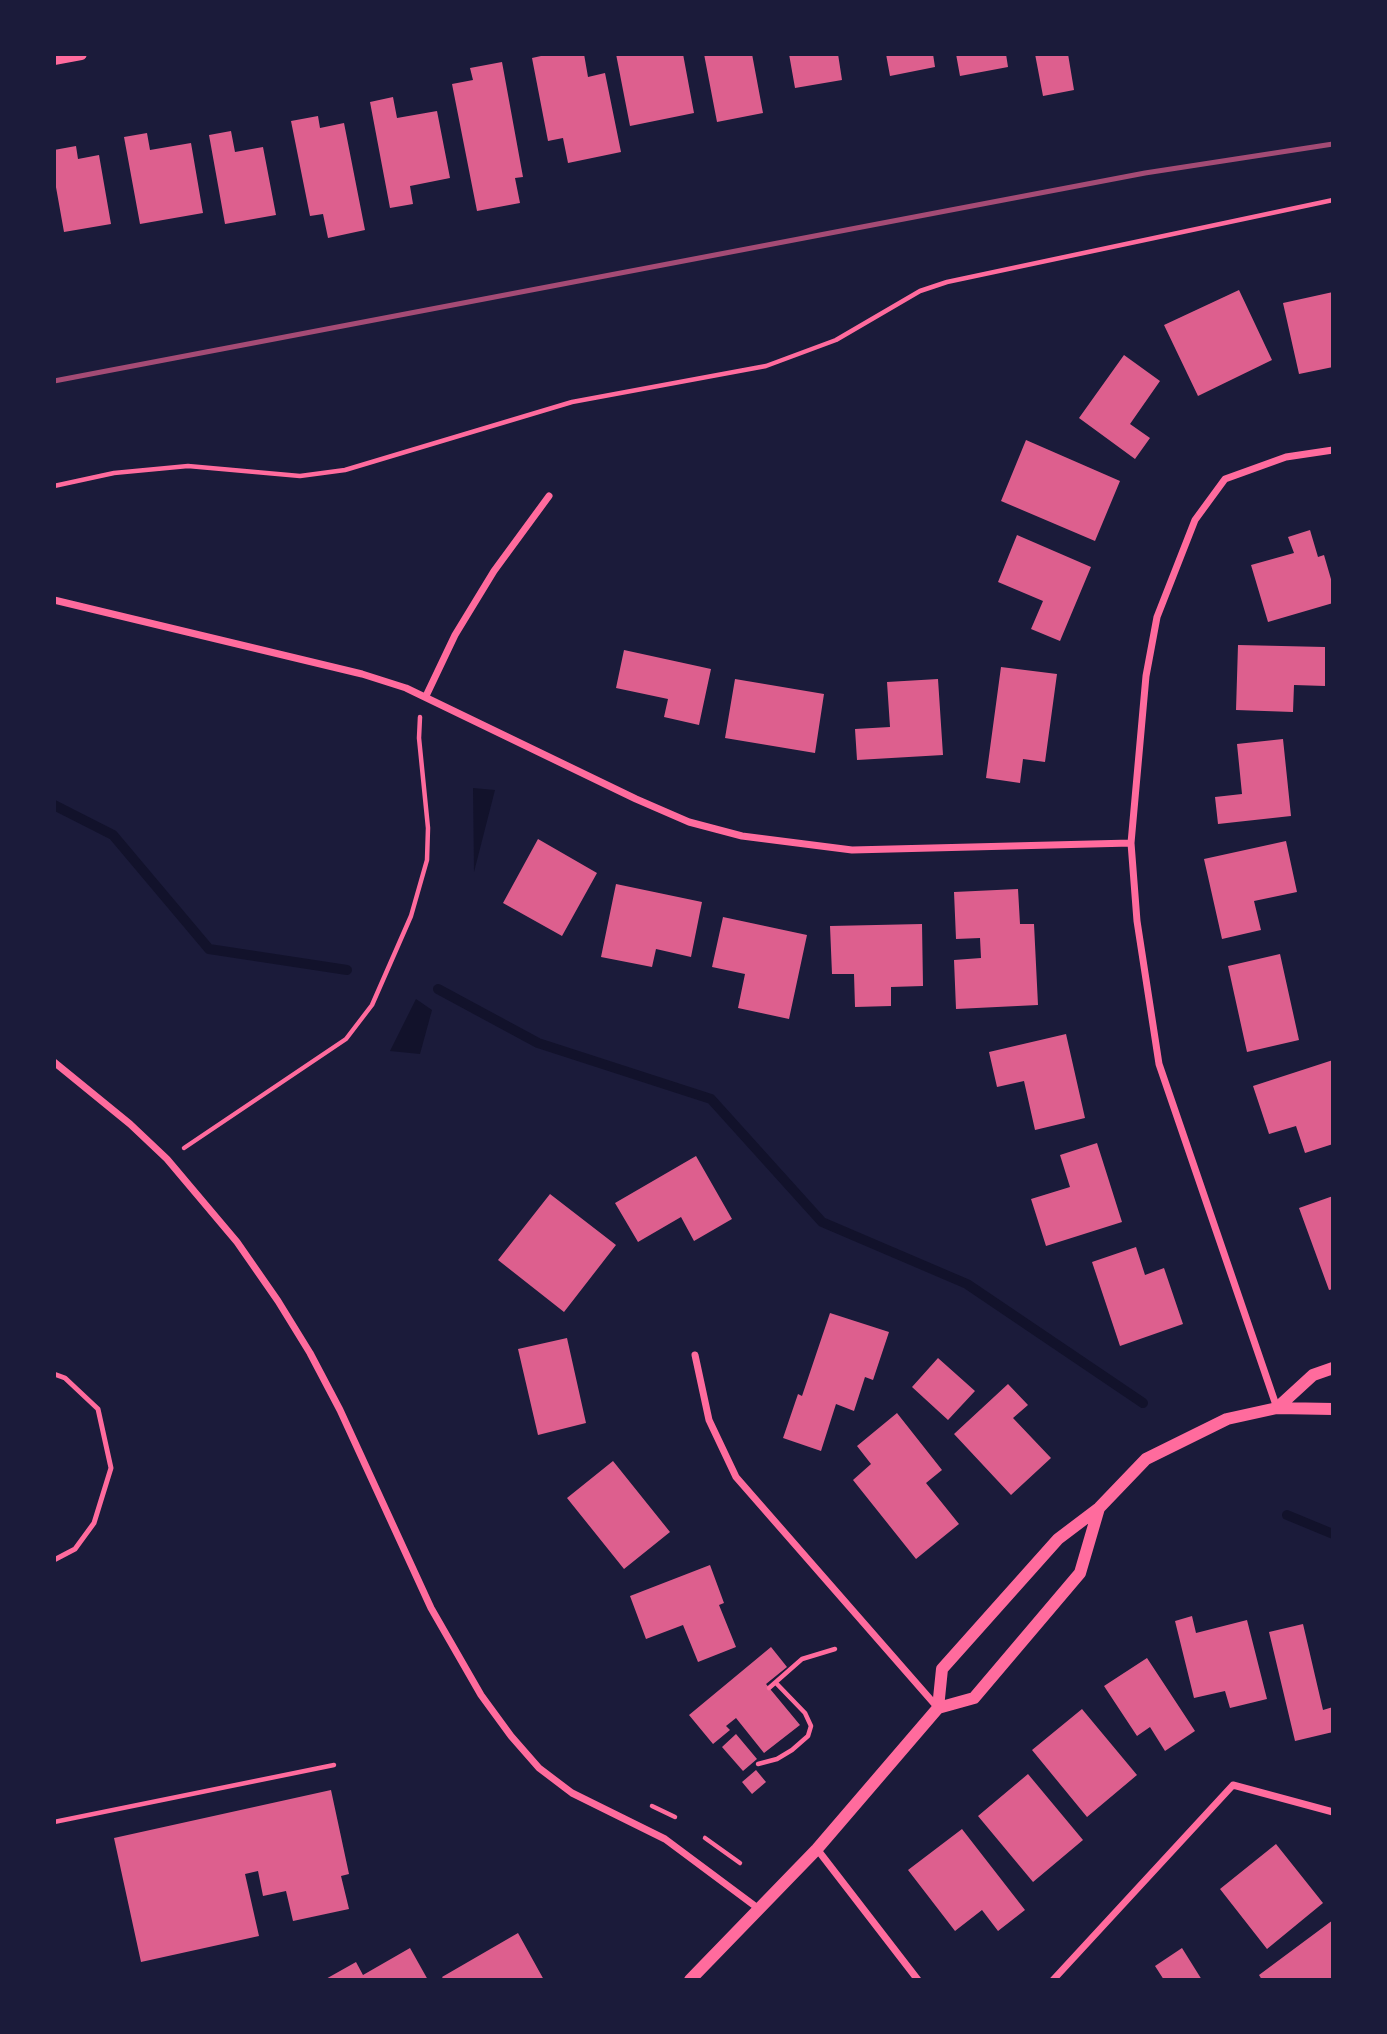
<!DOCTYPE html>
<style>
body{margin:0}
#map{position:relative;width:1387px;height:2034px;overflow:hidden;background:#1b1b3a;font-family:Lato,sans-serif}
canvas{display:block}
.frame{position:absolute;inset:0;border:56px solid #1b1b3a;pointer-events:none}
</style>
<div id="map">
<canvas width="1387" height="2034"></canvas>
<div class="frame"></div>
</div>
<script>
const g = document.querySelector('canvas').getContext('2d');
g.lineJoin = 'round';
function fillPath(path, color) {
  g.fillStyle = color;
  g.fill(path, 'evenodd');
}
function poly(rows) {
  const path = new Path2D();
  for (const r of rows) {
    path.moveTo(r[0], r[1]);
    for (let i = 2; i < r.length; i += 2) path.lineTo(r[i], r[i + 1]);
  }
  return path;
}
function trace(path, color, width, dash) {
  g.strokeStyle = color;
  g.lineWidth = width;
  g.lineCap = dash ? 'butt' : 'round';
  g.setLineDash(dash || []);
  g.stroke(path);
}
const water = poly([
 [473,788,495,790,474,872],
 [416,999,432,1010,420,1054,390,1051]
]);
const stream = poly([
 [54,805,113,835,209,949,347,970],
 [438,989,538,1043,711,1099,822,1222,967,1284,1143,1403],
 [1287,1515,1333,1534]
]);
const building = poly([
 [550,54,584,54,588,77,605,73,621,152,568,163,563,138,548,141,532,58],
 [616,54,683,54,694,113,630,126],
 [704,54,752,54,763,113,717,122],
 [789,54,838,54,842,80,795,88],
 [886,54,933,54,935,67,890,76],
 [956,54,1006,54,1008,67,960,76],
 [1035,54,1068,54,1074,90,1043,96],
 [502,62,523,177,515,178,520,203,477,211,452,84,473,80,470,68],
 [393,97,397,118,437,111,450,178,410,186,413,204,390,208,370,102],
 [318,116,320,128,344,123,365,230,328,238,323,214,310,216,291,121],
 [231,131,235,152,263,147,276,215,225,224,209,135],
 [147,133,150,150,191,143,203,213,140,224,124,137],
 [76,146,78,159,99,155,111,224,64,232,54,176,54,150],
 [1239,290,1272,360,1198,396,1164,325],
 [1333,292,1333,367,1299,374,1283,303],
 [1124,355,1160,381,1130,424,1150,438,1135,459,1079,418],
 [1026,440,1120,481,1095,541,1001,501],
 [1310,530,1318,557,1324,555,1333,586,1333,603,1268,622,1251,565,1294,553,1288,537],
 [1017,535,1091,567,1060,641,1031,629,1043,601,998,582],
 [1238,645,1325,647,1325,686,1294,685,1293,712,1236,710],
 [624,650,711,669,699,725,664,717,668,699,616,688],
 [1001,667,1057,674,1045,762,1023,759,1020,783,986,778],
 [735,679,824,694,815,753,725,738],
 [938,679,943,755,857,760,855,729,890,727,887,682],
 [1283,739,1291,816,1218,824,1215,797,1242,794,1237,744],
 [538,839,597,873,562,936,503,903],
 [1286,841,1297,892,1254,901,1261,930,1222,939,1204,859],
 [616,884,702,902,691,957,656,949,652,967,601,957],
 [1018,889,1020,924,1034,924,1038,1005,956,1009,954,960,981,958,980,938,956,939,954,892],
 [723,917,807,935,789,1019,738,1008,745,974,712,967],
 [922,924,923,986,891,987,891,1006,855,1007,854,974,832,974,830,926],
 [1280,954,1299,1040,1247,1052,1228,966],
 [1066,1034,1085,1118,1035,1130,1024,1081,997,1087,989,1052],
 [1333,1060,1333,1144,1305,1153,1296,1126,1269,1134,1253,1086],
 [1097,1143,1122,1222,1046,1246,1031,1199,1070,1187,1060,1155],
 [696,1156,732,1219,694,1241,681,1217,638,1242,615,1203],
 [550,1194,616,1245,564,1312,498,1260],
 [1333,1196,1333,1289,1329,1290,1299,1208],
 [1136,1247,1145,1275,1164,1268,1183,1324,1120,1346,1092,1262],
 [830,1313,889,1332,873,1380,865,1377,854,1411,836,1404,821,1451,783,1438,798,1394,802,1396],
 [567,1338,586,1423,538,1435,518,1349],
 [938,1358,975,1391,948,1420,912,1387],
 [1008,1384,1028,1405,1013,1418,1051,1458,1011,1495,954,1434],
 [897,1413,942,1470,926,1483,959,1524,916,1559,853,1480,871,1464,857,1446],
 [613,1461,670,1532,624,1569,567,1498],
 [710,1565,724,1603,719,1605,736,1647,698,1662,683,1625,646,1639,630,1596],
 [1192,1616,1196,1633,1247,1620,1267,1699,1230,1708,1225,1691,1194,1698,1175,1621],
 [1303,1624,1323,1710,1333,1707,1333,1732,1295,1741,1269,1632],
 [771,1647,787,1667,766,1684,800,1725,764,1753,736,1718,726,1726,730,1730,713,1744,689,1715],
 [1147,1658,1195,1731,1165,1751,1150,1727,1137,1736,1104,1686],
 [1082,1709,1137,1775,1087,1817,1032,1750],
 [736,1734,757,1759,743,1771,722,1747],
 [756,1770,766,1782,752,1794,742,1782],
 [1028,1774,1083,1840,1033,1882,978,1816],
 [331,1790,349,1874,341,1876,349,1909,293,1921,286,1891,263,1896,258,1871,245,1874,259,1936,141,1962,114,1838],
 [962,1829,1025,1910,998,1931,982,1910,955,1931,908,1870],
 [1276,1844,1323,1903,1267,1949,1220,1889],
 [1333,1920,1333,1980,1262,1980,1259,1975],
 [518,1933,544,1980,444,1980,442,1977],
 [410,1948,428,1980,324,1980,356,1962,363,1975],
 [1182,1948,1202,1980,1164,1980,1155,1966]
]);
const path = poly([
 [54,486,114,473,188,466,300,476,345,470,572,402,766,366,836,340,920,291,947,282,1333,200],
 [184,1148,346,1039,372,1005,411,916,427,860,428,828,419,738,420,717],
 [769,1688,802,1659,835,1649],
 [758,1764,777,1759,792,1750,808,1736,811,1726,805,1713,776,1683],
 [652,1806,675,1817],
 [54,1822,334,1765],
 [705,1838,740,1863]
]);
const service = poly([
 [54,1374,65,1378,98,1409,111,1468,94,1523,75,1549,54,1560]
]);
const minor = poly([
 [54,600,362,674,406,688,636,799,689,822,742,836,852,850,1131,843],
 [426,696,455,635,494,571,549,496],
 [54,1062,130,1124,167,1159,237,1242,278,1301,310,1353,340,1410,431,1608,481,1695,511,1736,539,1768,572,1793,665,1839,759,1909],
 [695,1355,709,1420,736,1477,938,1708],
 [1277,1408,1159,1064,1137,921,1131,843,1146,676,1157,617,1195,520,1225,479,1286,457,1333,450],
 [817,1849,918,1980],
 [1053,1980,1233,1785,1333,1812]
]);
const tertiary = poly([
 [54,59,81,54],
 [1277,1408,1313,1375,1333,1368],
 [938,1708,974,1698,1080,1573,1099,1508],
 [690,1980,817,1849,938,1708,942,1669,1058,1539,1099,1508,1146,1459,1227,1419,1277,1408,1333,1409]
]);
const rail = poly([
 [54,381,1145,173,1333,144]
]);
fillPath(water, '#12122b');
trace(stream, '#12122b', 10);
fillPath(building, '#dd5f8e');
trace(path, '#ff6b9d', 4.5);
trace(service, '#ff6b9d', 5);
trace(minor, '#ff6b9d', 7);
trace(tertiary, '#ff6b9d', 12);
trace(rail, '#a44b75', 5);
</script>
